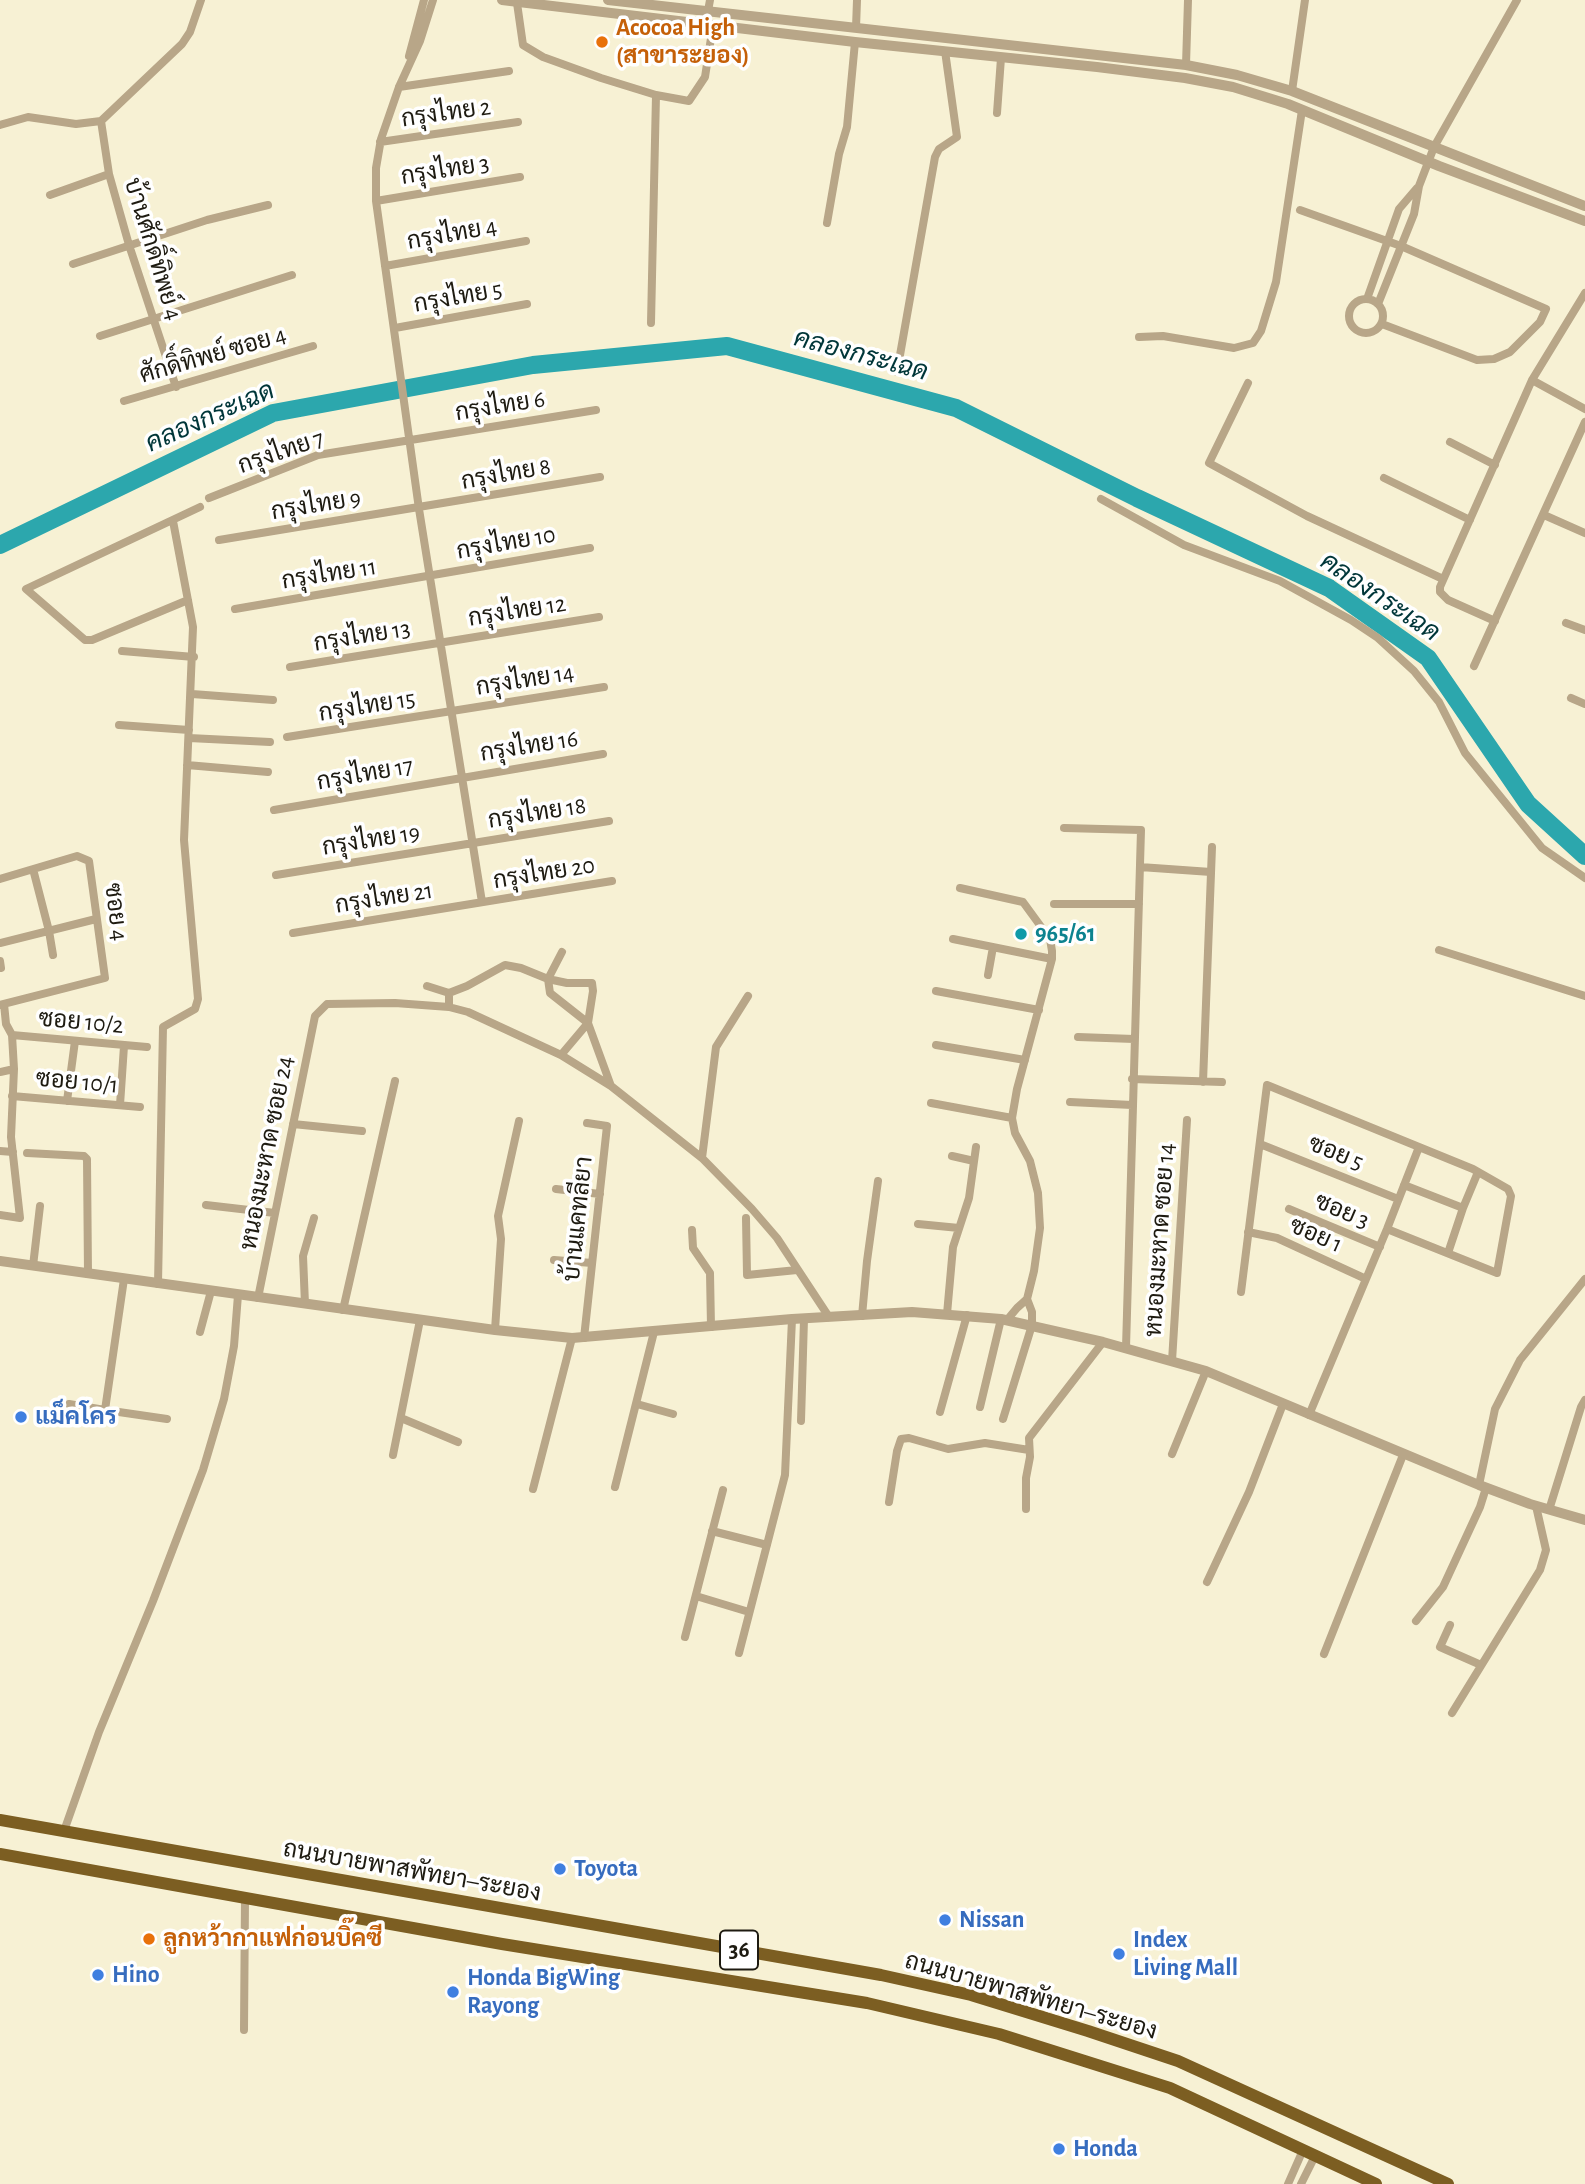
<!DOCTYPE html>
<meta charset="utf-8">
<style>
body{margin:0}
canvas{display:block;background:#f7f1d4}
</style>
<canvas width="1585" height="2184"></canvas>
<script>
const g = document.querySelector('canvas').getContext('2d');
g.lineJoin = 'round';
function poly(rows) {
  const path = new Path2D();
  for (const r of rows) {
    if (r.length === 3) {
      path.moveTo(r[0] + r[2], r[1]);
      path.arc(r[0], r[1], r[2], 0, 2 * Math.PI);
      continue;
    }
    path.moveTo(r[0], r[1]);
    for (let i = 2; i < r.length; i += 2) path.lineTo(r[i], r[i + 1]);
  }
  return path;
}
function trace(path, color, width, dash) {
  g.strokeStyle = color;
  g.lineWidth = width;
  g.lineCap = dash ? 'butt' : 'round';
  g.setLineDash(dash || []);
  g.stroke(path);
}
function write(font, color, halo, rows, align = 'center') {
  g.font = font + ' "Alegreya Sans",Sarabun,sans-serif';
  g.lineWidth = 7;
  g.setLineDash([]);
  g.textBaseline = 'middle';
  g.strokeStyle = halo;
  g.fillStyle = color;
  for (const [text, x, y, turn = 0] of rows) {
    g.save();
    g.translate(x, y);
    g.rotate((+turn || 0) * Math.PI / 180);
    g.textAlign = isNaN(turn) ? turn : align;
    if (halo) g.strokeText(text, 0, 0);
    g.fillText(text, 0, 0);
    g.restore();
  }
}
const river = poly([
 [0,545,273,413,533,365,727,346,956,408,1137,498,1329,588,1428,658,1528,804,1585,856]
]);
const minor = poly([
 [433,0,420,41,399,87,381,139,376,168,376,201,419,509,482,902],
 [517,3,523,45,543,57,601,78,656,95,689,101,705,77,713,25],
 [708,11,710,0],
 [856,28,857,0],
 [409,56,424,0],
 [1186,65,1188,0],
 [399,87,509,71],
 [1292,91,1305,0],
 [997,113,1001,58],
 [101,121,109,174,129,245,176,387],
 [0,125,28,117,76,124,101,121,182,44,190,32,201,0],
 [380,142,518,122],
 [50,195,109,174],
 [376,201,520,177],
 [1300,210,1401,246,1546,309,1540,322,1510,352,1494,359,1477,360,1382,324],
 [827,223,839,154,847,127,855,42],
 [73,264,207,220,268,205],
 [385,266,526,241],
 [1366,316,17],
 [1367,299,1399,209,1417,188],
 [1378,304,1414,214,1419,186,1434,147,1517,0],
 [651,323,656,95],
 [395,328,527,304],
 [100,336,292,275],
 [1139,337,1163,336,1234,348,1253,343,1261,331,1276,282,1302,110],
 [897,372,935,157,939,149,957,137,945,51],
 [1532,380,1585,409],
 [1248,383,1209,463,1307,516,1443,579],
 [124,401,313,346],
 [1450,442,1495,465],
 [1384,478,1470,520],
 [209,498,318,455,596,410],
 [1101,499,1184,545,1280,581,1351,620,1378,638,1414,671,1439,702,1465,753,1542,848,1585,878],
 [1544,515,1585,533],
 [219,540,600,477],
 [188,600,92,640,85,640,26,589,200,507],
 [235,609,590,548],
 [1495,621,1448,600,1440,592,1440,587,1532,380,1585,293],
 [1566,623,1585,630],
 [122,651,194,657],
 [1474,666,1585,422],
 [290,667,599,617],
 [192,694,273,700],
 [1571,698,1585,704],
 [119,725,189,730],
 [287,737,604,687],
 [189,738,270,742],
 [187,765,268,772],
 [274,810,603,754],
 [1064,828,1141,830,1126,1348],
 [1140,867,1211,872],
 [33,869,49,931,53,955],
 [276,875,609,821],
 [0,879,77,856,89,861,105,978,0,1005],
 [960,888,1023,902,1050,939,1052,951,1052,959,1017,1089,1012,1118,1015,1133,1030,1161,1038,1193,1040,1228,1034,1271,1027,1299,1032,1312,1032,1325,1003,1419],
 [1054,904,1139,904],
 [293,933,612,881],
 [953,939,1052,959],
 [0,943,96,919],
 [1439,950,1585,996],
 [0,961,1,968],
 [988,975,993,947],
 [427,986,449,993],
 [936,991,1039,1010],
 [449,1007,449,993,467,986,505,965,521,968,548,979,550,993,588,1023,611,1086],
 [12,1035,147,1047],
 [1078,1037,1134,1039],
 [936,1045,1025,1060],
 [561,1055,588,1023,593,991,592,983,567,983,548,979,562,952],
 [0,1072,14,1069],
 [1132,1079,1222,1082],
 [1203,1082,1212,847],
 [12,1096,140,1107],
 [67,1101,75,1041],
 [1070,1102,1132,1105],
 [931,1103,1012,1118],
 [120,1105,124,1046],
 [293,1124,362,1131],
 [1260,1144,1398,1199],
 [0,1151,13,1152],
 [27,1153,84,1156,87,1159,88,1274],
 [952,1156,974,1161],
 [702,1158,716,1047,748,996],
 [1404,1185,1463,1208,1448,1253],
 [556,1189,600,1194],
 [206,1205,275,1213],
 [1463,1208,1478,1172],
 [1289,1209,1380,1247],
 [0,1215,20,1218,11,1137,14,1069,12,1035,6,1024,4,1004],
 [746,1218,747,1275,797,1270],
 [918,1224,959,1228],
 [692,1230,693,1248,710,1273,711,1327],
 [1248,1232,1277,1238,1366,1279],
 [554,1260,592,1263],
 [33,1266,40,1206],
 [124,1279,105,1410,167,1419],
 [158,1284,163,1027,195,1009,198,999,184,840,193,627,173,521],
 [1241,1292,1267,1085,1473,1169,1508,1189,1511,1196,1497,1273,1387,1229],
 [258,1298,315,1016,327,1004,395,1003,449,1007,468,1012,561,1055,611,1086,702,1158,752,1209,777,1238,829,1317],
 [305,1304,303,1256,314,1218],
 [343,1310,395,1081],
 [947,1314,953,1247,969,1198,976,1147],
 [862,1316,867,1261,878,1181],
 [1007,1320,1017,1308,1027,1299],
 [495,1330,501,1239,498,1216,519,1121],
 [200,1332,211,1291],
 [584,1338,607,1126,587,1123],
 [1172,1361,1187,1120],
 [69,1404,105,1410],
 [637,1404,673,1414],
 [980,1407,1001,1319],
 [940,1412,967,1315],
 [1309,1415,1387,1229,1419,1147],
 [401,1418,458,1442],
 [801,1421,804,1319],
 [1172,1454,1206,1371],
 [393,1455,420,1320],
 [1479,1485,1495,1409,1520,1360,1585,1279],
 [615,1487,654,1332],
 [533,1489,572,1338],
 [889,1502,897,1451,901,1439,909,1438,948,1449,985,1443,1029,1450],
 [1026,1509,1026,1478,1030,1457,1029,1438,1103,1342],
 [1549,1510,1581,1407,1585,1400],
 [712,1531,767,1545],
 [1207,1582,1249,1492,1283,1404],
 [696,1596,749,1612],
 [1416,1621,1443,1587,1480,1507,1486,1488],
 [1450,1625,1440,1647,1481,1665],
 [685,1637,723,1490],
 [739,1653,785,1475,792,1319],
 [1324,1654,1403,1455],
 [1452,1713,1540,1570,1546,1550,1536,1506],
 [64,1831,99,1732,153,1601,203,1470,224,1399,234,1346,238,1295],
 [244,2030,245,1898],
 [1288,2184,1303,2150],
 [1301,2184,1315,2156]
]);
const tertiary = poly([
 [502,0,855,42,1097,67,1185,78,1233,87,1288,104,1439,166,1585,221],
 [608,0,1186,65,1237,75,1292,91,1585,206],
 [0,1261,495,1330,572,1338,792,1319,912,1312,1001,1319,1103,1342,1206,1371,1479,1485,1530,1504,1585,1520]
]);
const trunk = poly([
 [0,1820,881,1975,971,1995,1088,2031,1178,2061,1448,2184],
 [0,1854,502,1944,867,2003,999,2034,1170,2088,1376,2184]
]);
const markers = [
 [602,42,7,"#e8710a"],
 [1021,934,7,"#0f9aa8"],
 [21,1417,7,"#3f7fe0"],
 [560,1869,7,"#3f7fe0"],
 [945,1920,7,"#3f7fe0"],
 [149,1939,7,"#e8710a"],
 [1119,1954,7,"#3f7fe0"],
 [98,1975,7,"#3f7fe0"],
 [453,1992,7,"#3f7fe0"],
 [1059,2149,7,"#3f7fe0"]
];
const shields = [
 [739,1950,38]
];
const shieldNames = [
 ["36",739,1950]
];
const foodNames = [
 ["Acocoa High",616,28],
 ["(สาขาระยอง)",616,56],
 ["ลูกหว้ากาแฟก่อนบิ๊คซี",163,1939]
];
const streetNames = [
 ["กรุงไทย 2",446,113,-8],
 ["กรุงไทย 3",445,170,-9],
 ["กรุงไทย 4",452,234,-10],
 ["บ้านศักดิ์ทิพย์ 4",153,249,73],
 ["กรุงไทย 5",458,297,-10],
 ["ศักดิ์ทิพย์ ซอย 4",213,355,-16],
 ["กรุงไทย 6",500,406,-9],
 ["กรุงไทย 7",281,452,-19],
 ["กรุงไทย 8",506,474,-10],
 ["กรุงไทย 9",316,505,-9],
 ["กรุงไทย 10",506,543,-10],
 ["กรุงไทย 11",329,574,-9],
 ["กรุงไทย 12",517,611,-9],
 ["กรุงไทย 13",362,636,-9],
 ["กรุงไทย 14",525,680,-9],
 ["กรุงไทย 15",367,706,-9],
 ["กรุงไทย 16",529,746,-9],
 ["กรุงไทย 17",365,774,-10],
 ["กรุงไทย 18",537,813,-9],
 ["กรุงไทย 19",371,840,-9],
 ["กรุงไทย 20",544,873,-9],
 ["กรุงไทย 21",384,898,-9],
 ["ซอย 4",116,912,83],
 ["ซอย 10/2",81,1022,5],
 ["ซอย 10/1",77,1082,5],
 ["หนองมะหาด ซอย 24",267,1153,-79],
 ["ซอย 5",1336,1153,22],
 ["ซอย 3",1342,1211,23],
 ["บ้านแคทลียา",578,1219,-84],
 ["ซอย 1",1316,1235,24],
 ["หนองมะหาด ซอย 14",1160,1240,-86],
 ["ถนนบายพาสพัทยา–ระยอง",412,1871,10],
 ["ถนนบายพาสพัทยา–ระยอง",1031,1996,16]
];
const cultureNames = [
 ["965/61",1035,934]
];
const shopNames = [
 ["แม็คโคร",35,1417],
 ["Toyota",574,1869],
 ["Nissan",959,1920],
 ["Index",1133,1940],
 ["Living Mall",1133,1968],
 ["Hino",112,1975],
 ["Honda BigWing",467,1978],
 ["Rayong",467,2006],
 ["Honda",1073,2149]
];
const waterNames = [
 ["คลองกระเฉด",861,355,15],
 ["คลองกระเฉด",210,417,-24],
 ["คลองกระเฉด",1380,597,34]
];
trace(river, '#2ca7ad', 18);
trace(minor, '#b8a688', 8);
trace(tertiary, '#b8a688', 10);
trace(trunk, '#7c5e22', 12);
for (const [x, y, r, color] of markers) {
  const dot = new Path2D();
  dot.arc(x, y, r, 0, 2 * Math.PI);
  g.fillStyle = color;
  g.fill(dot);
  trace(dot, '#fff', 2.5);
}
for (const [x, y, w] of shields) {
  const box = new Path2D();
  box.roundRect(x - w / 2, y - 19.5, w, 39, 5);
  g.fillStyle = '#fff';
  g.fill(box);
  trace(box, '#1e1b11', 2);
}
write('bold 23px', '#1e1b11', null, shieldNames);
write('bold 24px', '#c56008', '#fff', foodNames, 'left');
write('24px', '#1e1b11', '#fff', streetNames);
write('bold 24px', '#0d838f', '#fff', cultureNames, 'left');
write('bold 24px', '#366cbe', '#fff', shopNames, 'left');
write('italic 26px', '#003639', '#fff', waterNames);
</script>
